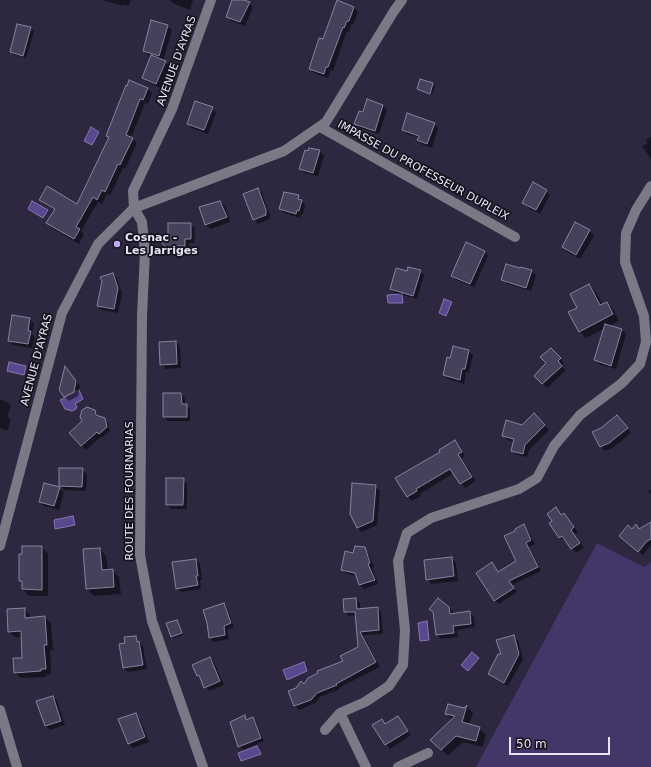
<!DOCTYPE html>
<style>
body{margin:0}
#map{position:relative;width:651px;height:767px;overflow:hidden;background:#2d2840;font-family:"DejaVu Sans",sans-serif}
canvas{display:block}
.scale{position:absolute;left:509px;top:737px;width:101px;height:18px;box-sizing:border-box;border:2px solid #e7e4f4;border-top:0;padding-left:5px;font-size:12px;line-height:14px;white-space:nowrap;color:#e7e4f4;-webkit-text-stroke:3px #15121d;paint-order:stroke}
</style>
<div id="map">
<canvas width="651" height="767"></canvas>
<div class="scale">50 m</div>
</div>
<script>
const g = document.querySelector('canvas').getContext('2d');
g.lineJoin = 'round';
function fillPath(path, color) {
  g.fillStyle = color;
  g.fill(path, 'evenodd');
}
function poly(rows) {
  const path = new Path2D();
  for (const r of rows) {
    path.moveTo(r[0], r[1]);
    for (let i = 2; i < r.length; i += 2) path.lineTo(r[i], r[i + 1]);
  }
  return path;
}
function trace(path, color, width, dash) {
  g.strokeStyle = color;
  g.lineWidth = width;
  g.lineCap = dash ? 'butt' : 'round';
  g.setLineDash(dash || []);
  g.stroke(path);
}
function write(font, color, halo, rows, align = 'center') {
  g.font = font + ' "DejaVu Sans",sans-serif';
  g.lineWidth = 3.5;
  g.setLineDash([]);
  g.textBaseline = 'middle';
  g.strokeStyle = halo;
  g.fillStyle = color;
  for (const [text, x, y, turn = 0] of rows) {
    g.save();
    g.translate(x, y);
    g.rotate((+turn || 0) * Math.PI / 180);
    g.textAlign = isNaN(turn) ? turn : align;
    if (halo) g.strokeText(text, 0, 0);
    g.fillText(text, 0, 0);
    g.restore();
  }
}
const green = poly([
 [597,543,644,567,651,562,651,767,476,767]
]);
const water = poly([
 [91,127,99,132,92,145,84,141,91,127],
 [32,201,48,210,43,218,28,209,32,201],
 [402,294,403,303,388,303,387,295,402,294],
 [444,299,452,302,446,316,439,313,444,299],
 [9,362,26,366,24,375,7,371,9,362],
 [79,390,83,399,75,404,77,406,76,409,72,411,65,409,60,400,79,390],
 [73,516,75,525,55,529,54,520,73,516],
 [427,621,429,640,420,641,418,623,427,621],
 [472,652,479,658,468,671,461,665,472,652],
 [304,662,307,671,287,680,283,670,304,662],
 [257,746,261,754,241,761,238,753,257,746]
]);
const shadow = poly([
 [102,0,131,0,129,6,124,4,123,6],
 [170,0,193,0,190,10,174,4],
 [232,0,241,0,249,3,253,7,245,26,231,21,227,17],
 [354,7,358,12,353,25,351,24,349,32,347,31,333,71,331,70,328,78,314,73,310,69,323,41],
 [18,25,31,28,34,31,26,58,14,55,11,52],
 [167,26,172,30,163,61,170,66,161,88,147,82,143,78,151,56,148,55,144,51],
 [421,80,435,86,432,95,418,89],
 [147,88,152,93,148,104,145,103,131,138,137,143,125,169,123,168,110,196,107,194,102,204,98,202,81,231,84,234,79,244,52,228,47,223,55,210,45,204,40,200,77,205,110,137],
 [368,101,383,106,387,110,379,134,360,128,355,124,363,113],
 [212,108,216,113,208,134,192,128,188,124],
 [434,124,438,128,432,148,423,145,418,140,419,138,407,134,403,130],
 [651,137,651,159,642,146,648,143,646,140],
 [310,149,320,151,324,156,318,176,304,173,300,168],
 [258,189,262,193,270,215,270,219,258,224,254,219],
 [546,191,550,195,540,214,527,207,523,203],
 [298,196,305,205,303,214,301,214,300,218,284,213,280,209],
 [220,202,225,206,230,222,211,229,206,225,200,208],
 [190,224,195,228,194,243,189,243,189,249,178,249,178,259,159,239,169,239],
 [576,224,590,231,594,236,580,259,567,252,563,247],
 [484,251,488,256,474,287,456,280,452,276],
 [420,271,424,275,417,299,395,293,391,289,408,272],
 [531,271,536,275,531,291,507,284,502,280],
 [113,274,117,278,122,293,118,313,102,310,98,305],
 [589,285,595,291,603,305,607,303,613,309,619,321,609,326,622,330,626,334,616,369,600,365,595,360,605,328,586,338,580,332,570,312,578,308],
 [30,319,34,324,32,334,35,337,32,348,13,345,9,340],
 [176,342,180,346,181,368,166,369,161,364],
 [468,351,473,355,469,373,466,372,464,384,448,379,444,375,451,359],
 [555,353,564,363,542,383],
 [562,367,566,370,547,388,543,384],
 [65,368,80,386,78,396,69,401,64,396],
 [181,394,185,398,185,405,190,409,190,421,168,421,164,417],
 [0,399,7,402,11,406,7,416,11,420,7,431,0,428],
 [94,410,99,417,104,419,108,423,110,431,103,437,102,436,86,450,71,433],
 [534,415,549,430,529,450,527,457,517,455,512,451,515,442,508,440,503,436,523,426],
 [621,420,631,433,614,447,605,451,601,447,593,433],
 [455,442,465,456,462,458,476,481,465,488,454,473,420,494,421,496,412,501,408,497,441,452],
 [82,469,87,474,86,491,64,490,60,486],
 [183,479,187,484,187,509,171,509,167,505],
 [375,486,380,491,377,525,362,532,358,528,351,514],
 [59,488,64,492,59,510,44,506,40,502],
 [647,490,651,490,651,494],
 [560,513,561,516,564,514,568,518,578,532,575,534,584,548,576,553,566,540,564,541,560,537,553,521],
 [651,523,651,545,643,555,624,540,636,526,640,530],
 [524,526,528,530,535,544,529,547,541,571,512,585,517,592,499,604,495,600,492,564,499,572,517,561,517,531],
 [42,547,48,554,48,596,29,596,23,589,23,583,20,581],
 [364,548,368,553,374,567,372,568,378,584,364,589,360,585,357,576,347,574,342,570,354,554],
 [346,570,360,573,359,575,346,572],
 [100,549,106,556,108,571,112,570,119,577,121,594,94,596,87,589,84,550],
 [452,558,456,563,458,581,431,584,427,579],
 [196,560,200,564,202,580,200,580,201,589,181,592,177,588],
 [356,599,360,603,360,609,377,608,381,612,383,634,363,635,380,667,339,688,340,689,320,697,315,703,299,710,295,706,289,691,304,685,344,661,359,648,356,615,349,616,345,612],
 [223,604,227,608,234,627,227,630,229,639,214,642,210,638,208,623],
 [449,607,453,612,454,615,470,613,474,617,475,627,457,630,458,637,441,639,437,635,434,613],
 [24,609,30,615,30,618,45,617,51,623,53,650,50,650,51,674,46,675,46,677,21,678,15,673,23,658,22,637,15,637,9,632],
 [177,621,183,635,174,638,172,636],
 [513,636,518,640,523,659,508,686,493,678,489,674],
 [136,637,143,647,147,669,128,672,124,668,126,644],
 [210,658,214,662,224,685,209,691,198,675],
 [53,697,57,701,65,725,50,730,46,726],
 [467,707,473,713,469,725,479,728,486,735,482,747,463,742,448,756,432,740,453,720,446,714,464,709],
 [135,714,140,719,149,742,133,748,129,744,120,720],
 [244,717,248,721,253,719,256,722,264,741,243,750,239,746],
 [382,720,386,725,401,721,411,735,390,749,374,725]
]);
const building = poly([
 [232,0,244,0,250,2,240,22,226,17,232,0],
 [337,0,354,7,349,21,347,21,344,28,343,27,328,67,326,67,324,74,309,69,319,38,323,39,337,0],
 [151,20,168,25,159,56,143,51,151,20],
 [17,24,31,27,23,56,10,52,17,24],
 [151,55,166,61,156,84,142,78,151,55],
 [420,79,433,83,430,94,417,89,420,79],
 [129,80,148,88,143,100,140,99,126,135,133,138,120,165,118,164,105,192,102,190,97,200,93,197,76,227,80,229,74,239,46,223,55,209,39,200,47,186,77,204,109,137,106,136,126,85,127,86,129,80],
 [367,99,383,105,375,131,354,124,359,111,363,112,367,99],
 [195,101,213,107,204,130,187,124,195,101],
 [407,113,435,123,427,144,417,140,419,136,402,130,407,113],
 [309,148,320,150,313,173,299,169,305,150,308,151,309,148],
 [533,182,547,190,536,210,522,203,533,182],
 [258,188,266,210,266,215,253,220,243,194,258,188],
 [284,192,299,195,298,199,302,200,299,211,297,210,296,214,279,209,284,192],
 [220,201,227,217,205,225,199,207,220,201],
 [575,222,590,230,576,255,562,247,575,222],
 [168,223,191,223,191,239,185,239,185,246,174,246,174,256,157,238,168,238,168,223],
 [466,242,485,251,470,284,451,276,466,242],
 [506,264,520,268,520,267,532,270,526,288,501,280,506,264],
 [408,267,421,270,413,296,390,289,396,268,407,271,408,267],
 [113,273,118,288,114,309,97,306,102,281,100,277,113,273],
 [589,284,600,305,607,302,613,314,579,332,568,312,577,308,570,294,589,284],
 [12,315,30,318,28,331,31,331,28,344,8,341,12,315],
 [605,324,622,329,611,366,594,360,605,324],
 [176,341,177,364,160,365,159,342,176,341],
 [453,346,469,350,465,369,462,369,460,380,443,375,447,357,450,358,453,346],
 [551,348,561,358,558,361,562,366,542,384,534,376,546,363,540,357,551,348],
 [65,366,76,381,74,392,64,397,59,390,65,366],
 [163,393,181,393,182,404,187,404,187,417,163,417,163,393],
 [87,407,95,410,96,415,105,418,107,427,99,434,97,432,81,446,69,433,82,421,80,417,82,410,87,407],
 [534,413,545,425,525,445,523,454,511,451,514,439,502,436,506,420,522,425,534,413],
 [617,415,628,428,609,443,600,447,592,432,601,428,617,415],
 [455,440,462,452,458,454,472,477,460,484,450,469,416,489,417,491,407,497,395,478,440,452,439,450,455,440],
 [59,468,83,468,82,487,59,486,59,468],
 [166,478,184,478,183,505,166,505,166,478],
 [44,483,60,487,54,506,39,502,44,483],
 [352,483,376,485,373,521,357,528,350,514,352,483],
 [556,507,561,515,564,513,574,527,571,530,580,543,571,549,562,536,559,538,549,523,552,521,547,514,556,507],
 [651,522,651,539,647,541,638,552,619,536,628,525,632,529,636,524,639,529,651,522],
 [524,524,531,540,526,543,538,567,509,581,514,588,494,601,476,573,492,562,498,572,516,561,504,536,515,531,515,529,524,524],
 [22,546,42,546,42,590,22,589,22,581,19,581,19,554,22,554,22,546],
 [355,546,365,547,370,563,368,564,375,580,359,585,355,573,341,570,345,551,353,553,355,546],
 [100,548,102,570,113,569,114,587,86,589,83,549,100,548],
 [452,557,454,576,426,580,424,560,452,557],
 [196,559,198,576,196,576,198,585,176,589,172,562,196,559],
 [356,598,357,609,378,607,379,630,360,632,376,662,336,684,337,685,317,693,311,700,294,706,288,691,296,688,301,681,304,684,308,678,318,673,317,671,343,661,340,656,358,647,355,612,344,612,343,599,356,598],
 [438,598,449,607,450,614,470,611,471,624,453,626,454,633,436,635,433,612,429,609,438,598],
 [224,603,231,623,224,626,225,635,209,638,207,623,203,610,224,603],
 [25,608,25,618,45,616,47,645,44,645,46,669,41,669,41,671,14,673,13,658,22,658,21,631,8,632,7,609,25,608],
 [177,620,182,633,171,637,166,623,177,620],
 [514,635,519,654,504,683,488,674,498,654,501,654,496,640,514,635],
 [136,636,137,642,139,641,143,665,123,668,119,644,125,643,124,637,136,636],
 [210,657,220,681,204,688,199,675,197,676,192,665,210,657],
 [53,696,61,721,45,726,36,701,53,696],
 [448,704,464,708,467,705,462,722,480,727,476,741,456,736,441,750,430,740,455,716,445,714,448,704],
 [136,713,145,737,128,744,118,719,136,713],
 [245,715,246,720,253,717,261,738,238,747,230,722,245,715],
 [398,716,408,731,385,745,372,725,382,719,385,724,398,716]
]);
const minor = poly([
 [320,127,515,237],
 [0,546,62,313,98,244,134,208,284,151,326,122,394,11,402,0],
 [0,710,17,767],
 [340,713,366,767],
 [325,730,340,713,365,702,389,686,403,665,405,630,398,561,407,533,431,518,519,489,537,478,554,446,580,415,622,383,640,364,646,342,644,316,625,262,626,233,636,210,651,186],
 [203,767,152,621,140,555,142,316,145,252,142,222,134,208,133,191,172,109,211,0],
 [398,767,428,753]
]);
const markers = [
 [117,244,4,"#baaaf6"]
];
const streetNames = [
 ["AVENUE D'AYRAS",177,61,-70],
 ["IMPASSE DU PROFESSEUR DUPLEIX",423,171,29],
 ["AVENUE D'AYRAS",37,360,-75],
 ["ROUTE DES FOURNARIAS",130,491,-90]
];
const poiNames = [
 ["Cosnac -",125,238],
 ["Les Jarriges",125,251]
];
fillPath(green, '#433669');
fillPath(water, '#5a488e');
trace(water, '#8477ad', 1);
fillPath(shadow, '#0007');
fillPath(building, '#46415b');
trace(building, '#87829f', 1);
trace(minor, '#7b7986', 10);
for (const [x, y, r, color] of markers) {
  const dot = new Path2D();
  dot.arc(x, y, r, 0, 2 * Math.PI);
  g.fillStyle = color;
  g.fill(dot);
  trace(dot, '#15121d', 1.5);
}
write('11px', '#e7e4f4', '#15121d', streetNames);
write('bold 11px', '#e7e4f4', '#15121d', poiNames, 'left');
</script>
